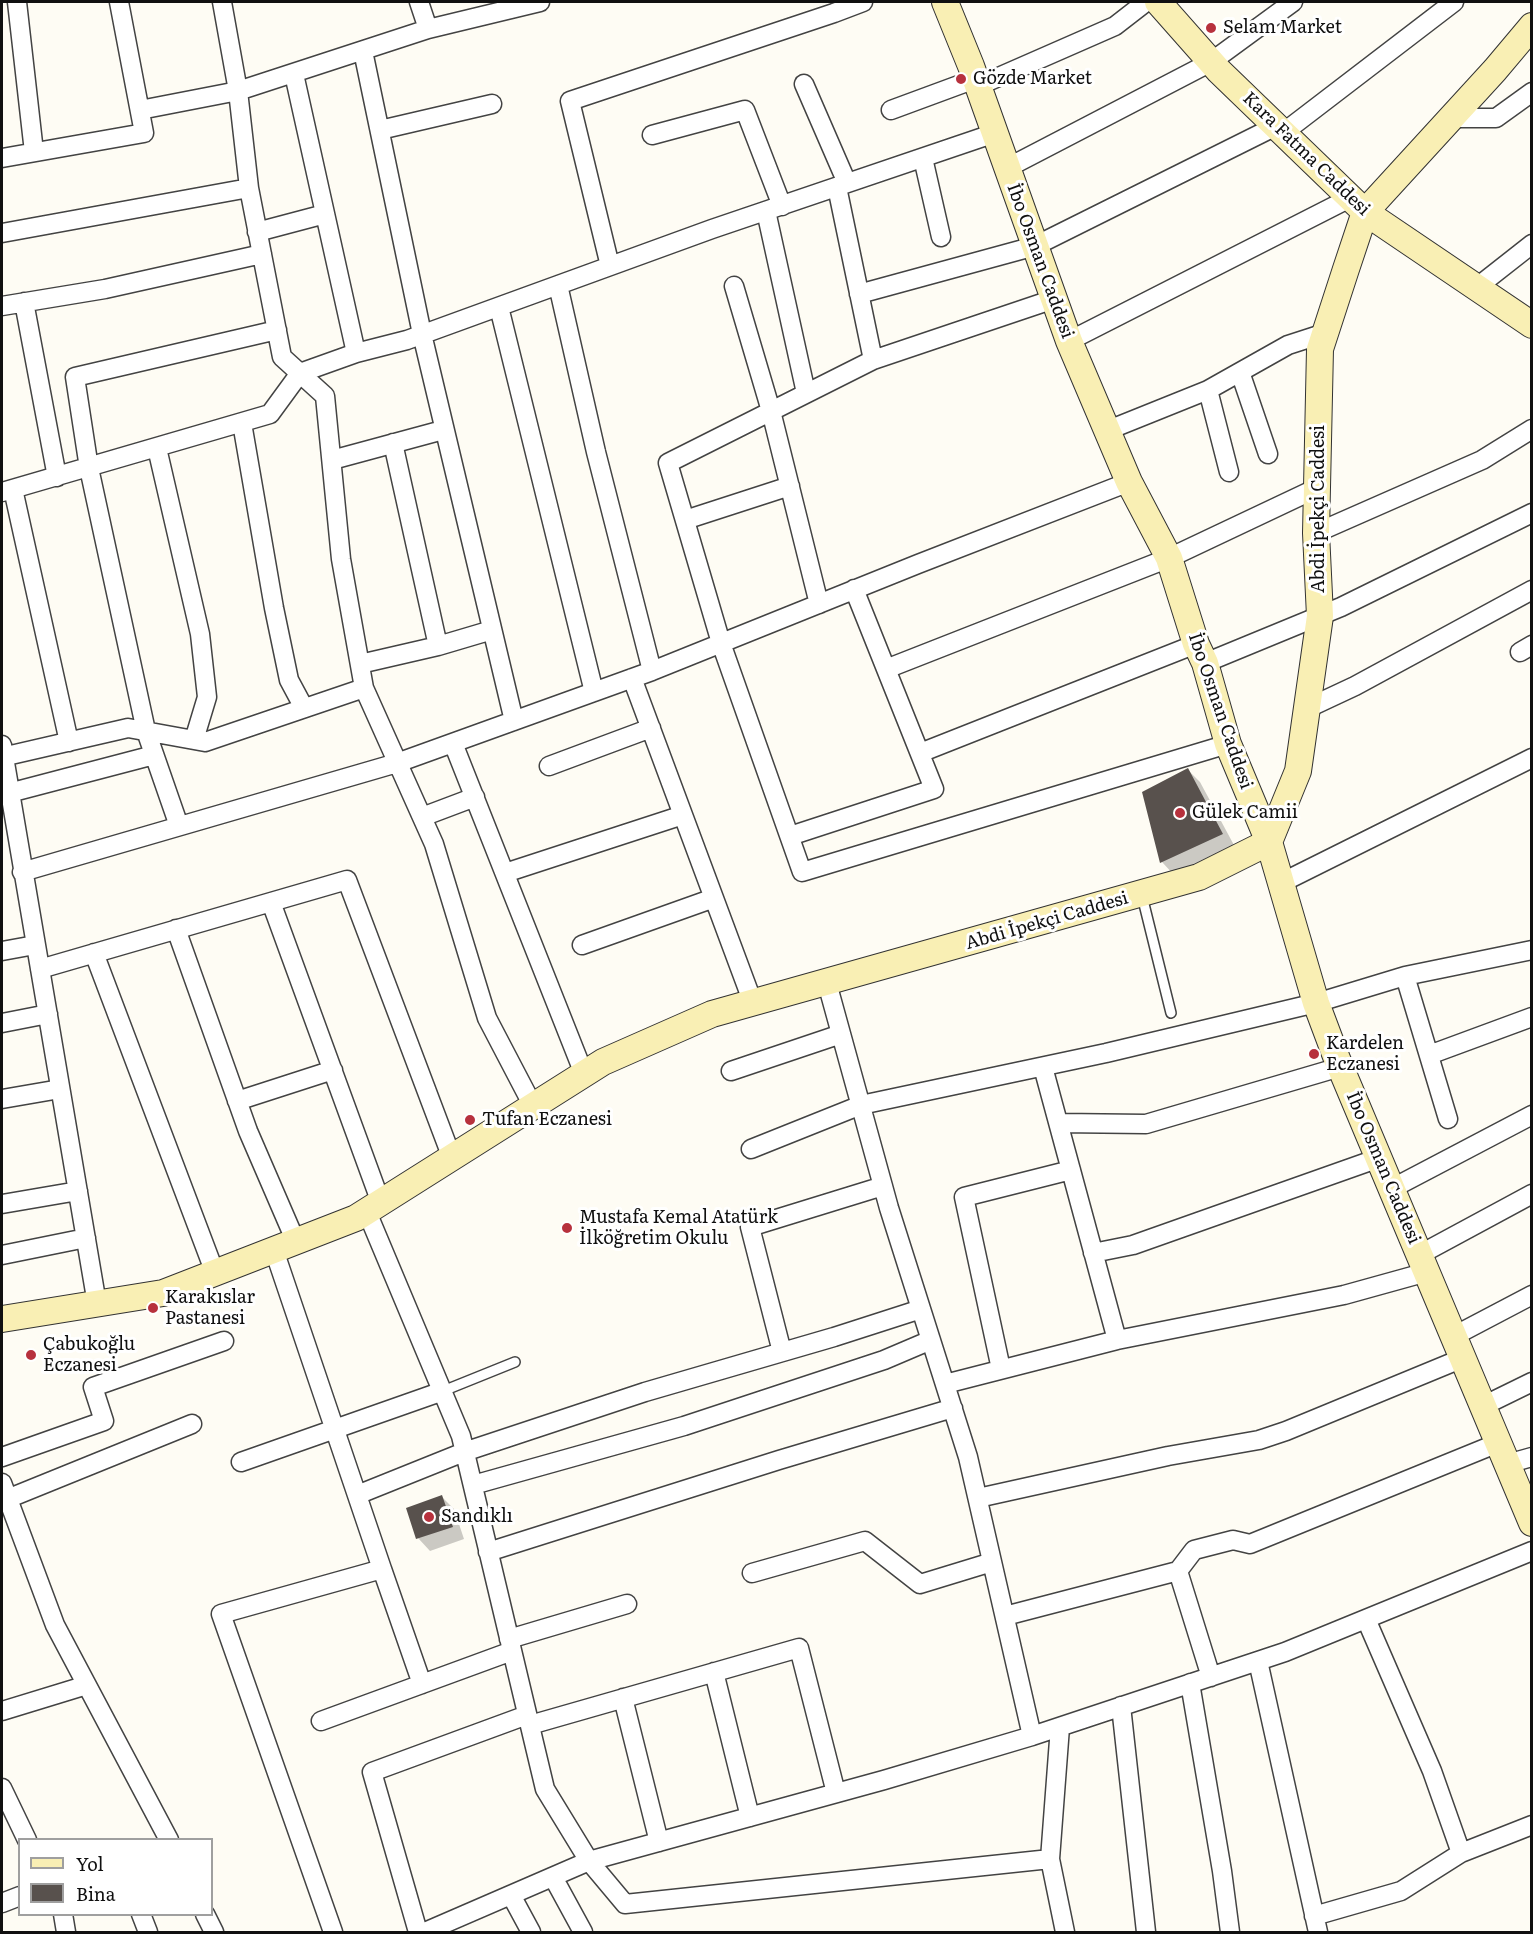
<!DOCTYPE html>
<meta charset="utf-8">
<style>
body{margin:0}
#map{position:relative;width:1533px;height:1934px;overflow:hidden;background:#fefcf4;font-family:Literata,serif}
canvas{display:block}
.frame{position:absolute;inset:0;border:3px solid #101010;pointer-events:none}
.legend{position:absolute;left:18px;top:1838px;width:195px;height:78px;box-sizing:border-box;background:#fff;border:2px solid #9f9f9f;margin:0;padding:8px 10px;list-style:none;font-size:18px;color:#101010}
.legend li{display:flex;align-items:center;gap:12px;height:30px}
.legend b{width:30px;border:2px solid #9f9f9f}
</style>
<div id="map">
<canvas width="1533" height="1934"></canvas>
<div class="frame"></div>
<ul class="legend">
<li><b style="height:8px;background:#f9efb4"></b>Yol</li>
<li><b style="height:16px;background:#58514d"></b>Bina</li>
</ul>
</div>
<script>
const g = document.querySelector('canvas').getContext('2d');
g.lineJoin = 'round';
function fillPath(path, color) {
  g.fillStyle = color;
  g.fill(path, 'evenodd');
}
function poly(rows) {
  const path = new Path2D();
  for (const r of rows) {
    path.moveTo(r[0], r[1]);
    for (let i = 2; i < r.length; i += 2) path.lineTo(r[i], r[i + 1]);
  }
  return path;
}
function trace(path, color, width, dash) {
  g.strokeStyle = color;
  g.lineWidth = width;
  g.lineCap = dash ? 'butt' : 'round';
  g.setLineDash(dash || []);
  g.stroke(path);
}
function write(font, color, halo, rows, align = 'center') {
  g.font = font + ' Literata,serif';
  g.lineWidth = 6;
  g.setLineDash([]);
  g.textBaseline = 'middle';
  g.strokeStyle = halo;
  g.fillStyle = color;
  for (const [text, x, y, turn = 0] of rows) {
    g.save();
    g.translate(x, y);
    g.rotate((+turn || 0) * Math.PI / 180);
    g.textAlign = isNaN(turn) ? turn : align;
    if (halo) g.strokeText(text, 0, 0);
    g.fillText(text, 0, 0);
    g.restore();
  }
}
const shadow = poly([
 [1188,770,1200,782,1235,847,1174,875,1162,862,1143,793],
 [442,1497,454,1509,464,1539,430,1551,418,1538,408,1509]
]);
const building = poly([
 [1188,768,1223,834,1160,863,1142,792],
 [442,1495,453,1527,416,1539,406,1508]
]);
const lane = poly([
 [1142,896,1171,1013],
 [443,1391,515,1362]
]);
const street = poly([
 [17,2,34,152],
 [222,2,238,91,249,188,282,357,325,396,341,559,364,688,434,844,487,1018,533,1106],
 [419,2,428,29],
 [363,51,422,334,514,721],
 [294,74,356,353],
 [804,84,847,183],
 [978,86,1115,26,1146,2],
 [140,110,238,91,428,29,540,2],
 [891,110,975,79],
 [1451,118,1496,118,1532,92],
 [380,130,492,104],
 [1283,133,1454,2],
 [652,135,745,110,782,206],
 [2,158,144,133,119,2],
 [923,158,941,237],
 [1007,168,1211,62,1293,2],
 [837,187,873,360],
 [766,211,806,393],
 [257,232,325,214],
 [2,233,249,188],
 [610,266,570,101,834,13,863,2],
 [558,285,596,452,652,671],
 [734,286,771,411,819,604],
 [1476,288,1532,244],
 [859,294,1035,246,1276,126],
 [1054,299,873,360,668,463,721,643,802,872,1228,744],
 [24,302,57,477],
 [2,306,105,289,262,254],
 [499,307,594,692],
 [1069,341,1350,198],
 [1240,372,1268,454],
 [1208,390,1229,472],
 [242,423,274,608,289,680,304,708],
 [1106,431,1208,390,1288,345,1325,333],
 [393,443,438,646],
 [157,448,200,634,207,697,194,740],
 [332,460,443,430],
 [13,489,69,742],
 [2,492,270,414,300,373,356,353,407,340,712,229,995,133],
 [685,520,790,486],
 [1316,533,1482,460,1532,429],
 [1520,652,1532,645],
 [1205,663,1341,607,1532,513],
 [360,664,438,646,492,630],
 [886,669,1169,558,1317,488],
 [632,678,753,1003],
 [1308,708,1355,686,1532,590],
 [453,743,584,1074],
 [2,745,97,1304],
 [920,753,1196,644],
 [2,757,128,728,205,742,364,688],
 [549,766,651,728],
 [9,793,154,755],
 [422,817,475,797],
 [179,826,146,731,89,468,75,377,277,330],
 [790,836,934,789,854,589],
 [22,872,397,763,652,671,918,564,1129,482],
 [505,873,683,815],
 [1281,883,1532,758],
 [271,902,381,1203],
 [176,929,248,1131,296,1242],
 [582,945,714,898],
 [2,951,35,945],
 [94,953,215,1273],
 [40,969,347,880,452,1158],
 [1405,976,1448,1119],
 [2,1023,48,1014],
 [1429,1055,1532,1017],
 [1043,1067,1117,1340],
 [731,1071,841,1034],
 [2,1099,60,1089],
 [237,1101,333,1070],
 [1059,1123,1146,1124,1340,1067],
 [751,1149,861,1105,1106,1053,1316,1003,1405,976,1532,950],
 [1391,1189,1532,1115],
 [2,1204,78,1191],
 [367,1212,461,1436,545,1789,589,1861,625,1904,1050,1859],
 [274,1250,382,1569,221,1614,333,1932],
 [1093,1253,1133,1245,1379,1158],
 [2,1255,86,1238],
 [1419,1255,1532,1194],
 [1454,1336,1532,1295],
 [782,1352,750,1227,883,1186],
 [1001,1369,964,1197,1071,1170],
 [945,1384,1117,1340,1344,1295,1427,1272],
 [1483,1406,1532,1382],
 [2,1457,104,1421,93,1387,224,1341],
 [241,1462,443,1391],
 [1507,1464,1532,1457],
 [2,1483,55,1625,169,1840],
 [473,1485,684,1426,884,1360,931,1340],
 [357,1495,464,1452,645,1392,834,1337,921,1309],
 [978,1498,1168,1456,1259,1440,1286,1431,1463,1358],
 [7,1499,192,1424],
 [488,1552,779,1460,953,1408],
 [382,1569,422,1684],
 [1178,1571,1194,1550,1233,1540,1250,1544,1498,1443],
 [752,1573,865,1541,920,1584,992,1562],
 [1005,1616,1178,1571,1211,1677],
 [1366,1619,1432,1771,1461,1853,1532,1825],
 [509,1639,627,1604],
 [1258,1661,1318,1932],
 [714,1672,750,1817],
 [1190,1683,1222,1871,1230,1932],
 [623,1698,659,1842],
 [1121,1706,1146,1932],
 [2,1711,87,1685],
 [321,1721,512,1651],
 [530,1725,799,1648,836,1793],
 [1060,1727,1050,1859,1065,1932],
 [1032,1736,1285,1652,1532,1551],
 [2,1788,27,1840],
 [553,1877,583,1932],
 [511,1895,531,1932],
 [2,1903,20,1896],
 [63,1914,66,1932],
 [141,1914,148,1932],
 [205,1914,214,1932],
 [1314,1916,1401,1891,1461,1853],
 [418,1932,372,1772,527,1715],
 [425,1932,589,1861,884,1780,1032,1736,968,1457,889,1208,827,983]
]);
const secondary = poly([
 [945,2,971,66,1069,341,1129,482,1169,558,1196,644,1205,663,1228,744,1269,842,1316,1003,1337,1059,1532,1523],
 [1158,2,1219,71,1365,212,1532,325],
 [2,1319,163,1293,356,1218,603,1062,712,1014,1199,877,1269,842,1298,771,1320,616,1316,533,1320,349,1346,269,1365,212,1495,70,1532,26]
]);
const markers = [
 [1211,28,6,"#b7313d"],
 [961,79,6,"#b7313d"],
 [1180,813,6,"#b7313d"],
 [1314,1054,6,"#b7313d"],
 [470,1120,6,"#b7313d"],
 [567,1228,6,"#b7313d"],
 [153,1308,6,"#b7313d"],
 [31,1355,6,"#b7313d"],
 [429,1517,6,"#b7313d"]
];
const poiNames = [
 ["Selam Market",1223,28],
 ["Gözde Market",973,79],
 ["Gülek Camii",1192,813],
 ["Kardelen",1326,1044],
 ["Eczanesi",1326,1065],
 ["Tufan Eczanesi",482,1120],
 ["Mustafa Kemal Atatürk",579,1218],
 ["İlköğretim Okulu",579,1239],
 ["Karakıslar",165,1298],
 ["Pastanesi",165,1319],
 ["Çabukoğlu",43,1345],
 ["Eczanesi",43,1366],
 ["Sandıklı",441,1517]
];
const streetNames = [
 ["Kara Fatma Caddesi",1306,154,44],
 ["İbo Osman Caddesi",1040,261,70],
 ["Abdi İpekçi Caddesi",1319,509,-90],
 ["İbo Osman Caddesi",1220,711,71],
 ["Abdi İpekçi Caddesi",1047,921,-16],
 ["İbo Osman Caddesi",1383,1168,67]
];
fillPath(shadow, '#0003');
fillPath(building, '#58514d');
trace(lane, '#434343', 12);
trace(street, '#434343', 21);
trace(secondary, '#323232', 28);
trace(lane, '#fff', 9);
trace(street, '#fff', 18);
trace(secondary, '#f9efb4', 26);
for (const [x, y, r, color] of markers) {
  const dot = new Path2D();
  dot.arc(x, y, r, 0, 2 * Math.PI);
  g.fillStyle = color;
  g.fill(dot);
  trace(dot, '#fff', 2);
}
write('18px', '#101010', '#fff', poiNames, 'left');
write('18px', '#101010', '#fff', streetNames);
</script>
